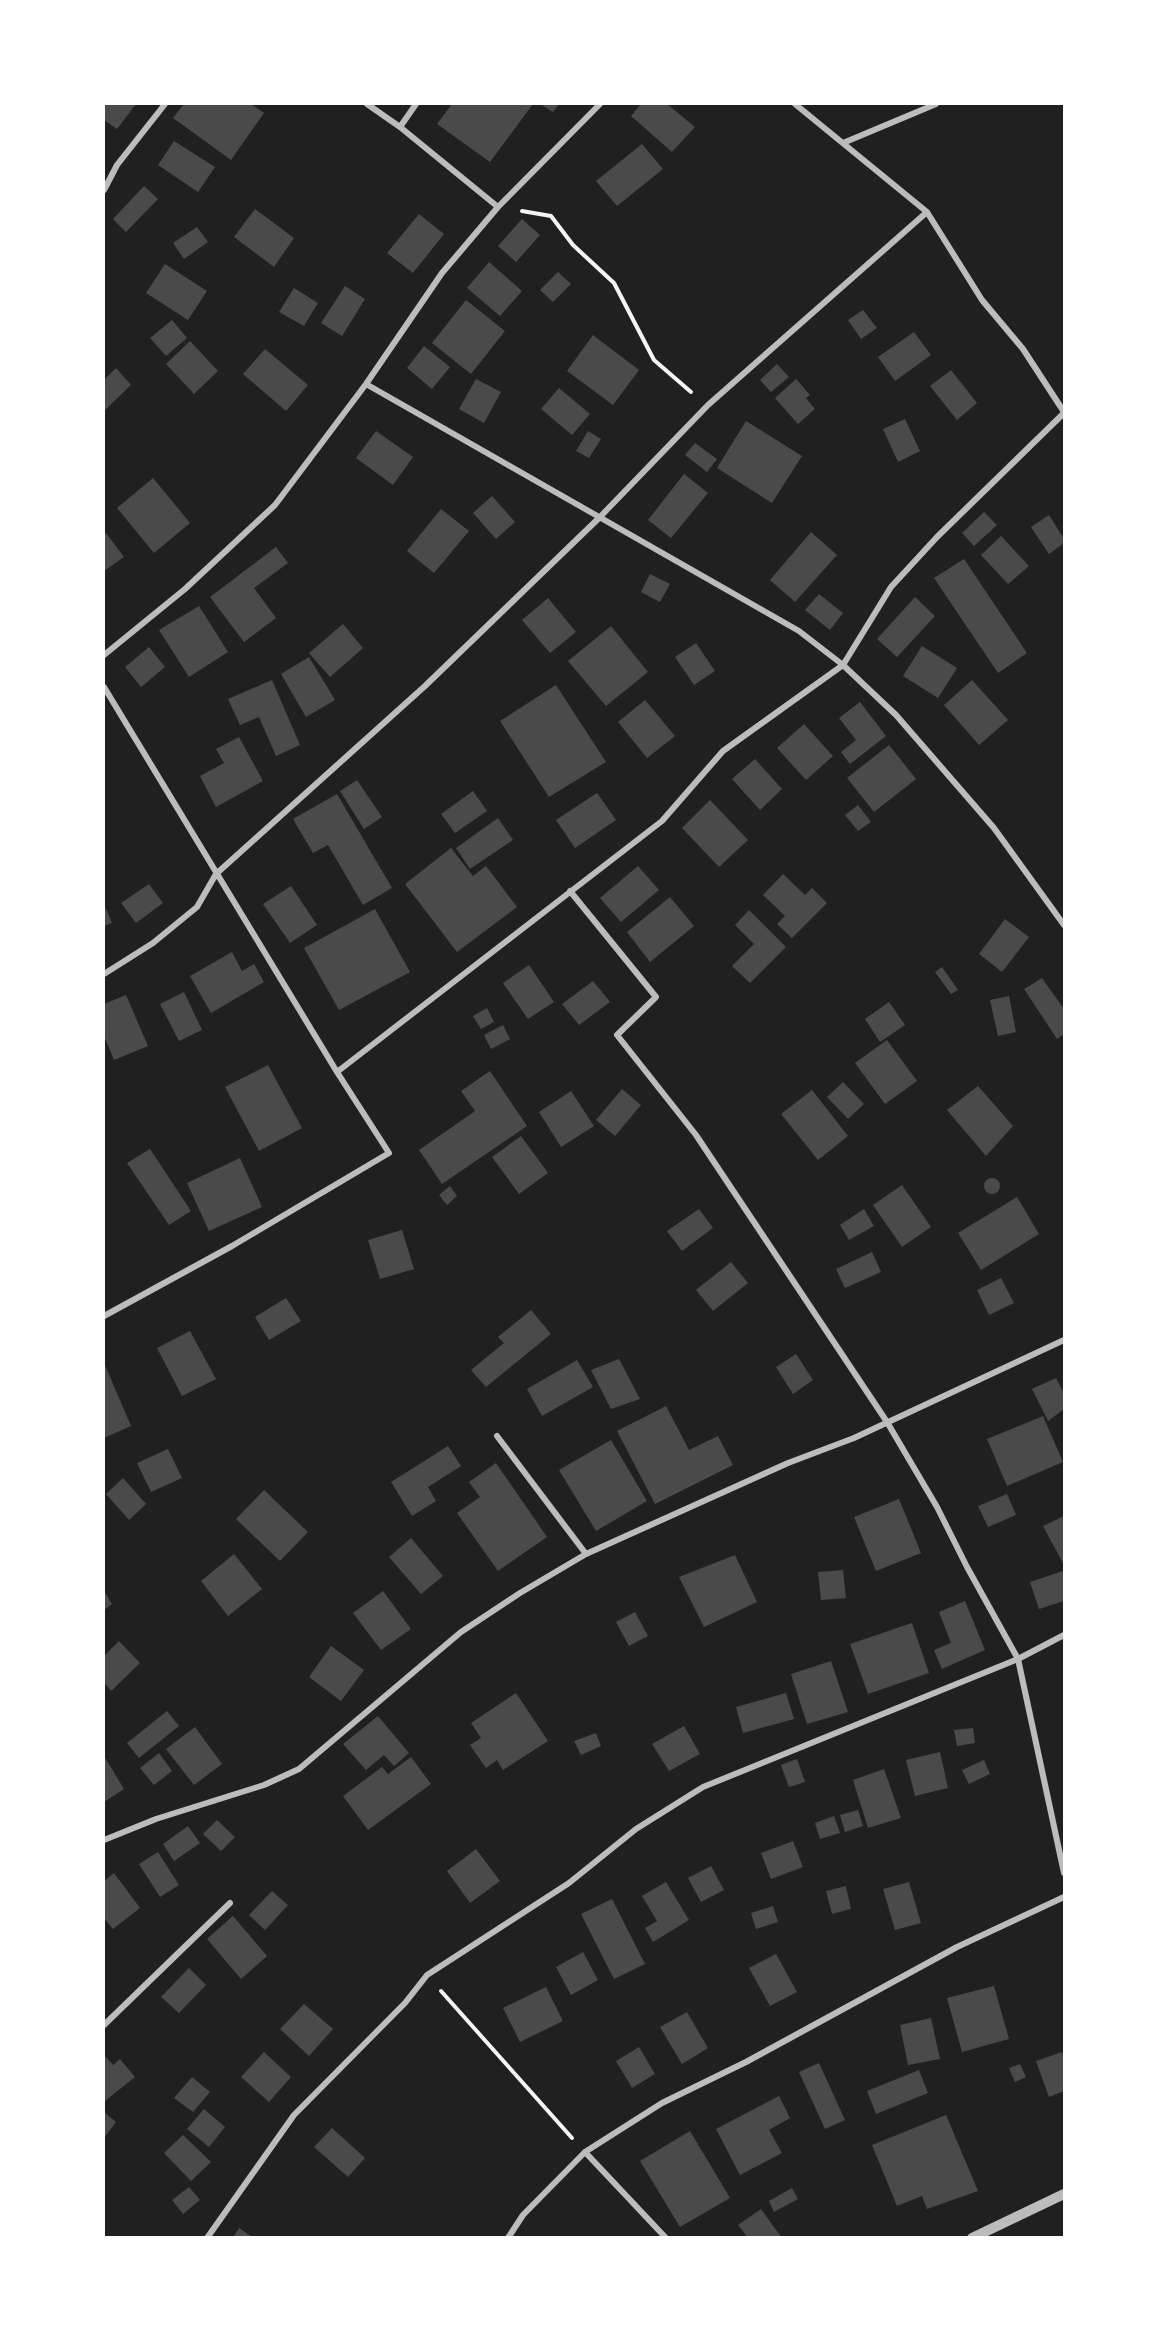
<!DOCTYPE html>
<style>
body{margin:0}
#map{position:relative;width:1168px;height:2341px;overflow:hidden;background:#111;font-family:Ubuntu,sans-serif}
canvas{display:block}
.frame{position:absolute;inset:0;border:105px solid #fff;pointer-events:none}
</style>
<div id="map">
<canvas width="1168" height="2341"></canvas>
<div class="frame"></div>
</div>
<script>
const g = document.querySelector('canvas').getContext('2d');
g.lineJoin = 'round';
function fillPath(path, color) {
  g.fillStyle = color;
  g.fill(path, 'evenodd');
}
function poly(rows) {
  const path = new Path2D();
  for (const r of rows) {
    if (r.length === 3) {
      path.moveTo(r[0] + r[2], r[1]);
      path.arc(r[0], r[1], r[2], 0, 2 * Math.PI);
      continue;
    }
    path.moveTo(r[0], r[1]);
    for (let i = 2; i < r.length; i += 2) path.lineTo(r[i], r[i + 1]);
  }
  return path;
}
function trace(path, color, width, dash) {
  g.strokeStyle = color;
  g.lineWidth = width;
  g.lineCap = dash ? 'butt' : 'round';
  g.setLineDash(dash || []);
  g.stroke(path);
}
const green = poly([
 [104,104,1064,104,1064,2237,104,2237]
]);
const building = poly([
 [104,104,136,104,117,129,104,120],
 [184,104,251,104,264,113,231,160,173,118],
 [452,104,533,104,490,162,437,124],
 [540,104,559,104,553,112],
 [641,104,667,104,695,127,672,152,631,116],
 [174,141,215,167,198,192,158,165],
 [642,144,663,169,617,206,596,181],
 [144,186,158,199,126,232,113,219],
 [255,209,294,238,274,267,234,237],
 [419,214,444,234,413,273,387,253],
 [522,219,540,235,516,262,498,246],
 [197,227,208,242,184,259,173,243],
 [489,262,522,291,500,316,467,288],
 [165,264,207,291,188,320,146,293],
 [558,272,571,284,553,302,540,290],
 [345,286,365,299,342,336,321,323],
 [294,288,318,303,304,326,279,312],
 [466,300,505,331,471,374,432,343],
 [863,310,877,328,861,339,848,320],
 [172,320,187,338,166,356,150,338],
 [914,332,931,355,895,381,878,357],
 [593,335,639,370,613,405,567,371],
 [190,341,218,371,194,394,166,364],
 [424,346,450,367,432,389,407,368],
 [265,349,308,385,286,411,243,374],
 [777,364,789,377,771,392,760,380],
 [116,368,131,385,104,411,104,380],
 [951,370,977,403,957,420,930,386],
 [476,379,501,392,484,423,459,409],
 [796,379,810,395,806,398,815,409,798,424,775,398],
 [559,388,590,414,572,435,541,409],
 [905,419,920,451,898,462,883,429],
 [746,421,802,456,772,503,717,468],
 [376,431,413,457,393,485,356,458],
 [588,431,601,439,589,458,576,451],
 [695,443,717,459,707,472,685,455],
 [684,474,708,493,671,538,648,520],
 [153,478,190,523,154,553,117,508],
 [492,496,515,522,496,539,473,513],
 [441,509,469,531,434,573,407,551],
 [984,512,997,525,974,546,962,533],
 [1049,515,1064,539,1064,543,1049,554,1031,527],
 [811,532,837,555,795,602,770,580],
 [106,533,124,557,104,571,104,535],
 [1001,536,1029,566,1008,584,981,555],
 [276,547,288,563,254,588,276,618,244,642,210,597],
 [964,559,1027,653,998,673,934,578],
 [650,574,670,584,660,602,641,592],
 [819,594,843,613,830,630,805,610],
 [915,597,935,616,897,657,877,639],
 [548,598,576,632,550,653,522,620],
 [199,606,228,652,189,677,159,630],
 [343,624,363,648,330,677,309,653],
 [611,626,648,672,606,706,568,661],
 [696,643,715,671,694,685,675,657],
 [922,646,957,668,938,698,903,676],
 [149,647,165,667,141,687,125,667],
 [309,657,335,700,306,717,281,674],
 [272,680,300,745,276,756,259,717,240,725,228,699],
 [972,680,1008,720,979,745,944,705],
 [556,685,606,762,549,797,500,721],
 [645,700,675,736,647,758,618,722],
 [860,702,886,736,850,764,841,752,856,740,839,718],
 [804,724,833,756,806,780,777,748],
 [239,737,263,781,216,807,200,776,224,763,216,749],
 [889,745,916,779,874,812,847,778],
 [755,759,782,789,760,810,732,779],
 [357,780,382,817,364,829,340,791],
 [473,791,487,811,455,833,441,814],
 [597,793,616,820,575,848,556,820],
 [337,794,392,888,363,905,328,845,313,853,293,819],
 [710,800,748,840,719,867,682,828],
 [858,805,871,822,858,831,845,815],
 [498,818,513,840,470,869,456,848],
 [451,848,473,876,486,866,517,907,457,952,405,884],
 [638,866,659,890,621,922,600,898],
 [783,874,805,895,812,888,827,903,792,938,777,924,785,916,763,895],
 [149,884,163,903,136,923,121,903],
 [291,886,317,925,290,943,263,904],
 [670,897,694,926,650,962,627,932],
 [104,904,112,923,104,926],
 [375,909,410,972,339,1010,304,948],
 [749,910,786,947,750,983,732,966,754,944,735,925],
 [1005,919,1029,937,1002,972,979,954],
 [232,952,242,971,254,964,264,982,211,1013,190,976],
 [529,965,554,1002,528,1019,503,983],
 [942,967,958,990,951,994,935,972],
 [1042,978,1064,1009,1064,1034,1057,1039,1024,989],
 [593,981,610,1002,579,1025,562,1004],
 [184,992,202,1030,179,1041,160,1004],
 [126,995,148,1046,114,1060,104,1036,104,1004],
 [1009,996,1016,1032,998,1036,990,1000],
 [889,1002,905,1025,880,1042,865,1019],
 [487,1008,494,1022,481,1029,473,1016],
 [503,1025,510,1039,491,1049,484,1035],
 [887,1040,917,1081,885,1104,855,1063],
 [268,1065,302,1128,259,1151,225,1087],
 [490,1071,527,1126,442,1184,419,1150,475,1111,461,1091],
 [843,1082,864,1104,848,1119,827,1097],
 [978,1086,1013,1126,986,1156,947,1110],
 [622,1089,641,1105,615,1136,596,1120],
 [812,1090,848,1136,818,1160,781,1114],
 [571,1091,594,1126,561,1147,539,1112],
 [521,1136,548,1173,519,1194,492,1157],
 [150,1149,191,1211,169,1225,127,1163],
 [240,1158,262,1207,209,1231,187,1183],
 [992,1186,8],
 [902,1185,931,1227,902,1247,873,1205],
 [450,1186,457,1196,447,1205,439,1195],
 [1017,1197,1039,1234,981,1270,958,1233],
 [699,1209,713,1228,682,1251,667,1231],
 [864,1209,874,1226,849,1240,840,1225],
 [402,1230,414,1269,380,1279,368,1240],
 [872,1252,881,1272,845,1288,836,1269],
 [731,1262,748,1283,713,1311,696,1290],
 [1001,1278,1014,1303,989,1315,977,1290],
 [286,1298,301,1321,269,1340,255,1317],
 [531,1310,551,1334,486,1387,471,1370,504,1343,498,1337],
 [190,1331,216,1379,182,1396,157,1348],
 [796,1354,813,1380,793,1394,776,1367],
 [619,1359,640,1399,611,1409,591,1370],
 [577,1360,593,1387,542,1416,527,1389],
 [104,1363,131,1426,104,1438],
 [1056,1378,1064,1393,1064,1409,1048,1421,1032,1389],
 [666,1406,689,1450,718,1436,733,1465,655,1504,617,1431],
 [1043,1416,1063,1462,1007,1486,987,1439],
 [611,1440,647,1501,596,1531,559,1470],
 [448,1446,461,1466,428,1487,436,1501,412,1516,391,1482],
 [168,1449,182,1478,151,1492,137,1463],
 [496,1463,547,1537,498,1571,457,1513,480,1497,469,1482],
 [123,1478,146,1504,129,1520,106,1494],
 [264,1490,308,1532,280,1561,236,1519],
 [1007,1494,1016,1515,988,1527,978,1506],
 [899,1499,921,1553,876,1571,854,1517],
 [1064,1516,1064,1565,1043,1526],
 [411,1538,443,1576,421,1594,389,1557],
 [234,1554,262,1589,228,1616,201,1581],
 [735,1555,757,1602,704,1627,679,1577],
 [843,1570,846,1598,821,1600,818,1572],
 [1063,1571,1064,1601,1039,1609,1030,1582],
 [104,1591,112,1604,104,1610],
 [383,1591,411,1629,381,1650,353,1613],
 [965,1601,985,1650,942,1669,934,1650,951,1643,939,1612],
 [635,1612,648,1636,629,1646,616,1622],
 [912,1623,929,1673,868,1694,850,1644],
 [119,1641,140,1663,111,1691,104,1682,104,1656],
 [331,1646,364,1670,341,1701,309,1677],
 [831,1661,848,1712,807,1724,791,1674],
 [516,1693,548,1741,503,1770,497,1760,486,1768,470,1745,481,1738,471,1723],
 [786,1693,794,1719,743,1733,736,1707],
 [167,1711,179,1726,139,1758,127,1743],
 [378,1716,409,1753,394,1766,384,1755,366,1770,343,1744],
 [684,1726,700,1754,669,1771,652,1744],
 [195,1727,222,1764,194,1785,166,1749],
 [973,1728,975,1743,957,1746,954,1730],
 [596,1733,601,1746,581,1755,574,1741],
 [940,1752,948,1788,915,1796,906,1760],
 [159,1753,172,1771,154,1785,140,1768],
 [104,1756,124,1789,104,1802],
 [411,1757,431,1784,368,1830,343,1796,382,1767,388,1774],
 [797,1759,805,1782,789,1787,781,1765],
 [984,1760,990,1774,969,1784,962,1770],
 [884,1769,901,1818,868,1828,853,1780],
 [858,1810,863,1826,845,1832,840,1815],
 [834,1816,840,1833,820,1839,815,1823],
 [217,1820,235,1837,221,1851,203,1834],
 [188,1826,200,1843,174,1861,163,1844],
 [793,1841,803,1867,771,1879,761,1853],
 [476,1849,500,1881,470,1903,447,1871],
 [158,1852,179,1885,160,1897,139,1864],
 [711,1866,724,1890,701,1902,688,1878],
 [114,1873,140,1908,113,1929,104,1918,104,1881],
 [666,1882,689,1920,653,1942,645,1928,657,1921,642,1896],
 [909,1882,921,1923,895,1930,883,1889],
 [846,1886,851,1909,832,1914,826,1891],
 [272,1891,288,1905,265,1930,249,1915],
 [612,1899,645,1964,614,1979,581,1914],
 [773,1906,778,1922,756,1929,751,1913],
 [233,1916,267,1956,241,1979,207,1939],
 [583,1952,598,1980,571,1995,556,1967],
 [776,1954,797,1992,770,2006,749,1968],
 [189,1968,206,1985,179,2013,161,1997],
 [994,1986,1009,2039,962,2052,947,1998],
 [546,1987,563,2021,520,2042,503,2008],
 [304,2004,333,2029,309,2056,280,2029],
 [687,2012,708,2048,682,2064,660,2027],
 [931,2018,940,2059,908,2065,900,2025],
 [639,2047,655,2074,632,2088,616,2061],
 [264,2052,291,2077,269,2102,241,2077],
 [1062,2052,1064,2060,1064,2091,1049,2097,1036,2061],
 [106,2057,113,2065,120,2059,135,2077,105,2101,104,2099,104,2058],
 [819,2063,845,2120,825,2129,799,2072],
 [1020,2064,1026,2077,1015,2082,1009,2068],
 [919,2070,928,2093,876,2114,867,2091],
 [192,2077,210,2092,193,2112,174,2098],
 [779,2096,790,2118,769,2130,782,2153,740,2175,716,2129],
 [204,2109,225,2127,209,2147,187,2129],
 [104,2112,116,2122,104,2138],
 [946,2115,978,2191,927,2209,922,2196,897,2206,872,2145],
 [332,2128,365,2158,348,2177,314,2147],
 [690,2131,730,2198,680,2227,640,2161],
 [183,2135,211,2162,191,2181,164,2153],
 [189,2187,200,2200,183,2214,172,2200],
 [792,2188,798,2199,774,2212,769,2201],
 [761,2209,782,2238,748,2238,738,2225],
 [239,2228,254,2238,233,2238]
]);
const path = poly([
 [522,211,551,216,573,245,614,283,654,360,691,392],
 [441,1991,572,2138]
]);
const minor = poly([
 [367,104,400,127,498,207],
 [795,104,927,212,982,300,1023,349,1064,412],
 [400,127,416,104],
 [843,143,936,104],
 [104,190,117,165,165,104],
 [366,384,799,631,843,665,896,715,994,828,1064,925],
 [104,655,185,589,275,505,366,384,442,273,498,207,600,104],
 [104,687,337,1072,389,1153,232,1246,104,1316],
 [570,891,656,997,617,1035,696,1135,887,1422,937,1507,967,1567,1018,1659,1064,1873],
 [104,974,153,943,197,907,216,874,425,686,599,518,708,405,927,212],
 [337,1072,662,821,723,751,843,665,891,587,937,537,1064,413],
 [497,1436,586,1554],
 [104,1840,156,1819,264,1785,299,1769,461,1632,520,1593,586,1554,788,1463,854,1438,1064,1340],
 [104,2025,230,1903],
 [585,2152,666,2238],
 [207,2238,294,2115,405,2003,427,1975,569,1883,636,1829,703,1787,1018,1659,1064,1635],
 [508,2238,523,2215,585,2152,662,2103,746,2062,957,1947,1064,1897]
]);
const tertiary = poly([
 [972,2238,1064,2194]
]);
fillPath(green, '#202020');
fillPath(building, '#4a4a4a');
trace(path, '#f5f5f5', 4);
trace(minor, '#bcbcbc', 6);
trace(tertiary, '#bcbcbc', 10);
</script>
